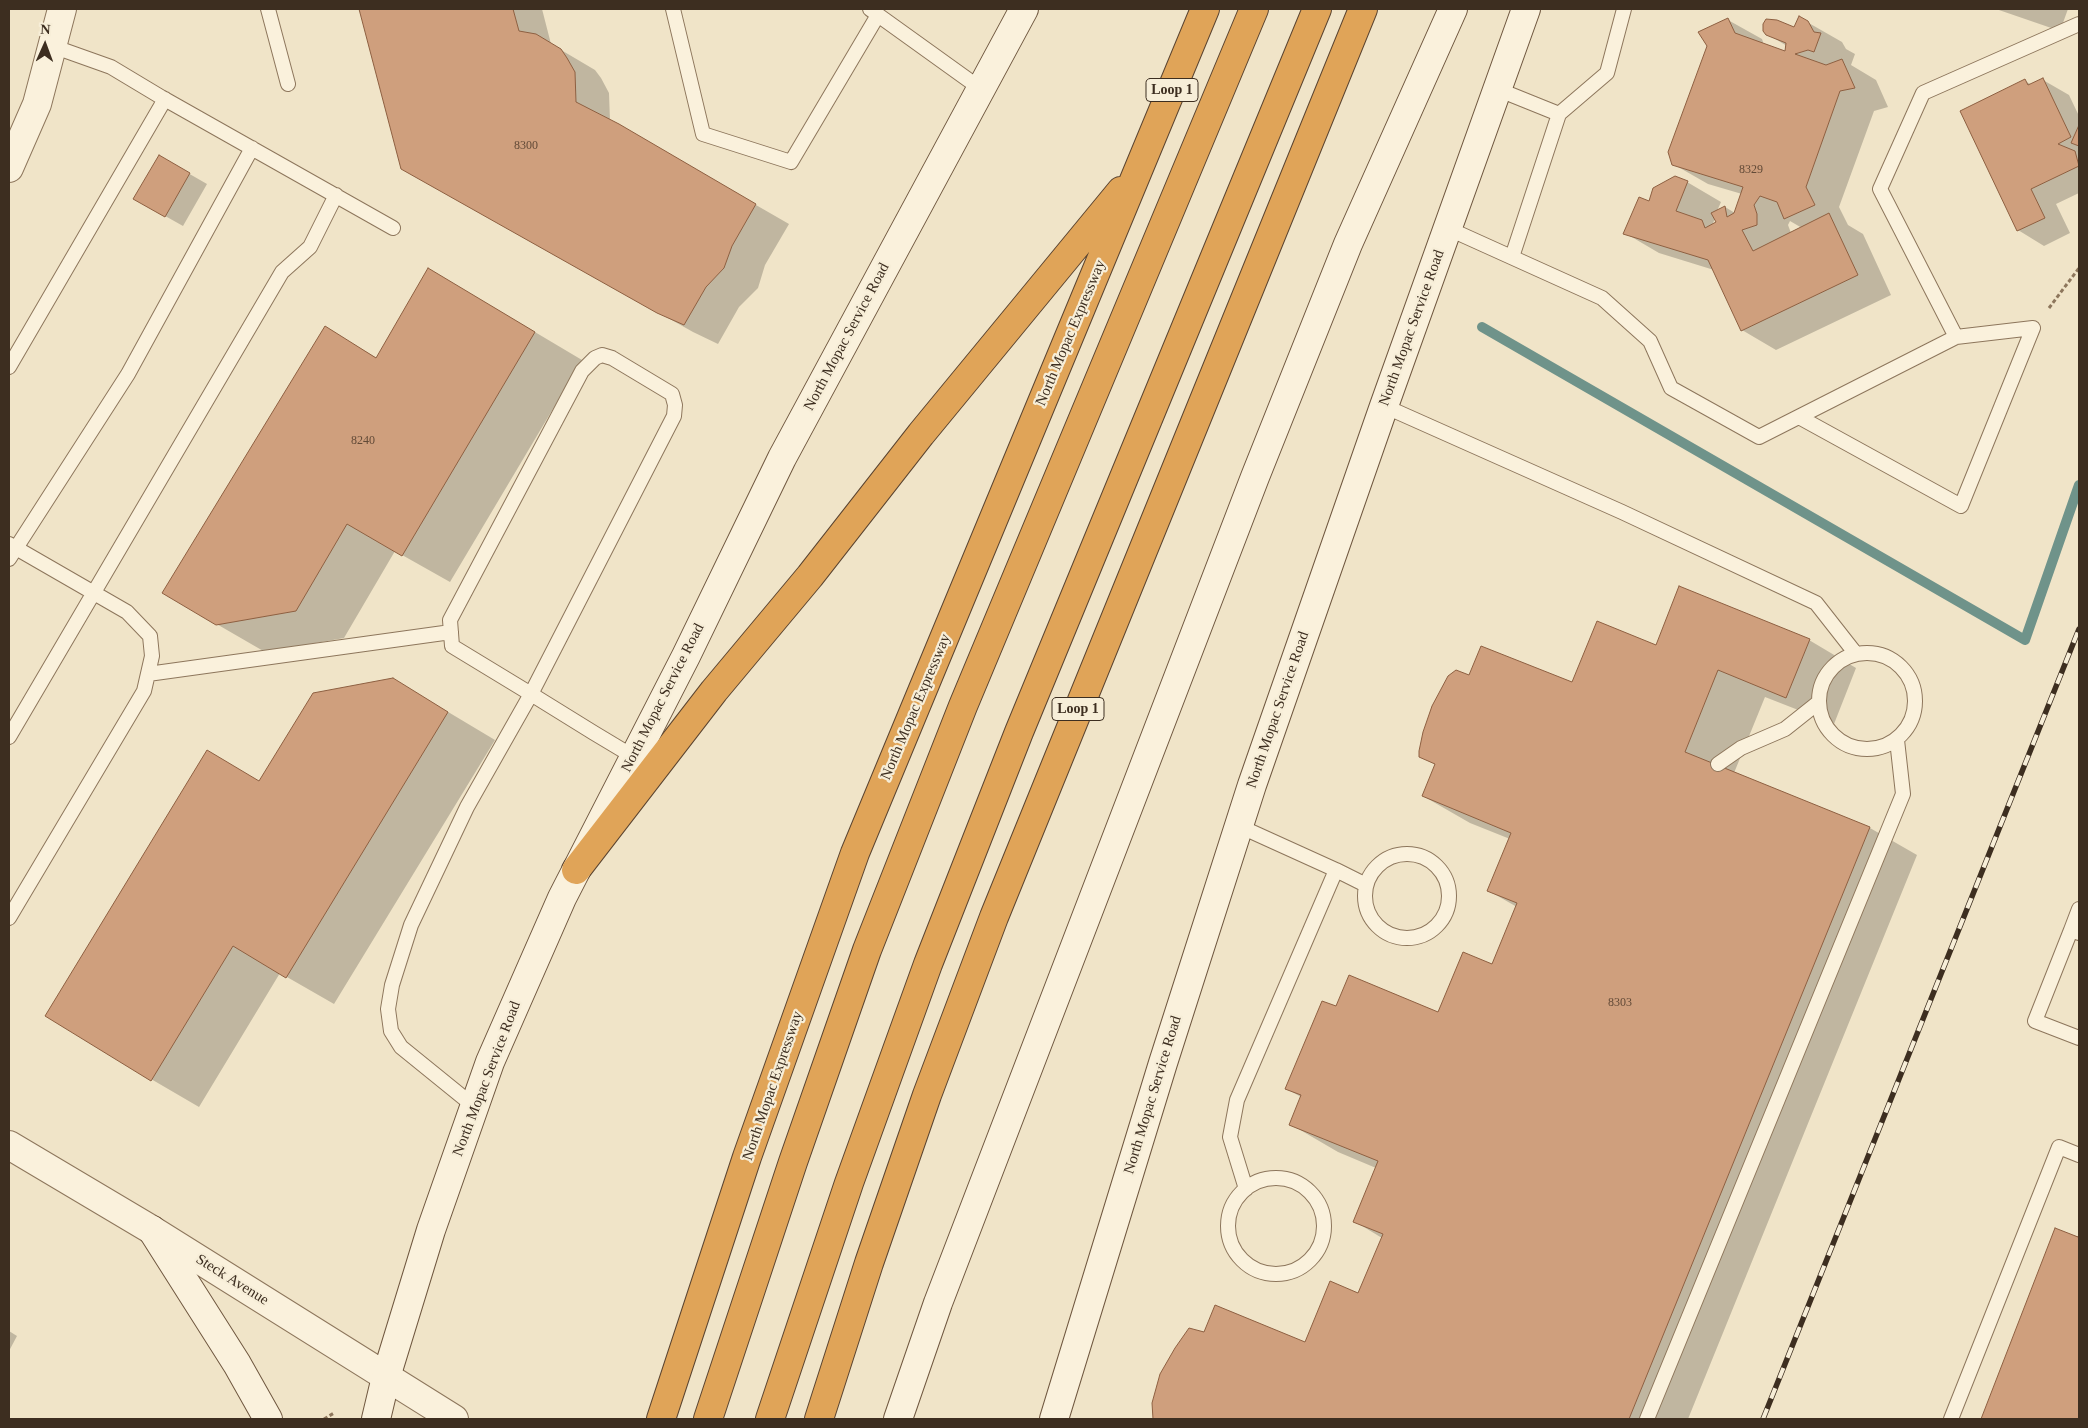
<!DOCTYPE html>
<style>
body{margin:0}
#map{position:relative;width:2088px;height:1428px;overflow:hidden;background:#f0e4c8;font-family:Georgia,serif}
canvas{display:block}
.frame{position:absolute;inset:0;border:10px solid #3d2e20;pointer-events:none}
.north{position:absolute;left:20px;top:20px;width:50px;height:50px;-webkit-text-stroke:4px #f7eed8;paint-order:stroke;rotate:2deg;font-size:14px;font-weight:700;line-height:20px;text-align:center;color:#3d2e20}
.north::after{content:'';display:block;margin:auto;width:18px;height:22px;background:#3d2e20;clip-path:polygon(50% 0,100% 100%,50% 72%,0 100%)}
</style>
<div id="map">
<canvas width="2088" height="1428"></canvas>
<div class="frame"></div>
<div class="north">N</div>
</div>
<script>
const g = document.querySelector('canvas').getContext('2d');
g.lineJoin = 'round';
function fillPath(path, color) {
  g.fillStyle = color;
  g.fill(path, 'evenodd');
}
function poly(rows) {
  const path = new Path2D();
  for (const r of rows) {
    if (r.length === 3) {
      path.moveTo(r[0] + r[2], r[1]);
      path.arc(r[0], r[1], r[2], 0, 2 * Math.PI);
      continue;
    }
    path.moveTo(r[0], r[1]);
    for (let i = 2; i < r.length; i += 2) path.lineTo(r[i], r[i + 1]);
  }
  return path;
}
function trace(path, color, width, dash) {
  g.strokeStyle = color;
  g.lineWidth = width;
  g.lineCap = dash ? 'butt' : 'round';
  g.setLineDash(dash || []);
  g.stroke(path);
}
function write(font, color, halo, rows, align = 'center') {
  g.font = font + ' Georgia,serif';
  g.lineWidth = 4.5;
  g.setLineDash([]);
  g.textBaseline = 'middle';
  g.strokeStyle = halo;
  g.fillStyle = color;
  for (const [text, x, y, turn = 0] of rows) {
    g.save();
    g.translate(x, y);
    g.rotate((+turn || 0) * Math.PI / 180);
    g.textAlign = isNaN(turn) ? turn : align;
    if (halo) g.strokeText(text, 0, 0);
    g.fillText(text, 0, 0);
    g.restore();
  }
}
const shadow = poly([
 [360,9,542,9,551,44,595,70,601,78,609,93,610,121,789,224,765,265,758,288,739,307,718,344,693,332,402,168],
 [1996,9,2068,9,2060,31],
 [1728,20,1762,39,1764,45,1786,52,1787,46,1767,34,1795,29,1807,22,1842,42,1846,49,1855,54,1851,65,1876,80,1888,107,1874,111,1839,207,1848,225,1863,234,1891,295,1776,350,1742,330,1714,270,1659,253,1625,233,1649,203,1687,182,1721,202,1717,211,1725,207,1735,213,1742,194,1708,184,1673,164],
 [1715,218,1718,222,1712,226],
 [1790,221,1802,228,1791,233,1788,225],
 [2043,80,2069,95,2079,116,2079,193,2056,204,2070,233,2044,246,2018,230,2025,81,2032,85],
 [160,157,207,184,183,226,135,199],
 [476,297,582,360,450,582,395,551,344,638,265,652,163,593,326,328,377,358],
 [1809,640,1856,668,1834,724,1765,697,1734,773,1870,828,1917,855,1688,1419,1154,1419,1152,1412,1162,1375,1205,1334,1305,1343,1359,1295,1382,1238,1354,1221,1376,1168,1338,1152,1290,1124,1301,1097,1287,1089,1337,1008,1439,1013,1493,966,1517,907,1489,891,1510,839,1470,823,1423,796,1436,765,1421,757,1470,676,1572,684,1656,647],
 [393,679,495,740,334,1004,280,973,199,1107,151,1079,260,782],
 [2055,1229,2079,1237,2079,1419,1982,1419],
 [9,1331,17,1336,9,1351]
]);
const stream = poly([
 [1482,327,2025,640,2079,485]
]);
const building = poly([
 [359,9,513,9,519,31,536,34,561,49,567,58,575,72,576,102,619,124,756,204,732,246,724,268,706,287,684,325,657,313,401,169,359,9],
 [1799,16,1808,21,1814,32,1821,33,1814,52,1808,50,1795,54,1826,65,1842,59,1855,88,1840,91,1806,187,1815,205,1784,219,1777,202,1760,196,1754,205,1757,214,1757,225,1742,230,1753,251,1829,213,1858,275,1741,331,1708,260,1623,234,1639,197,1649,201,1653,188,1675,176,1688,181,1676,211,1702,220,1705,228,1716,222,1711,213,1725,206,1727,217,1734,213,1743,187,1672,165,1668,152,1707,46,1698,32,1728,18,1735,33,1785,51,1786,43,1766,35,1763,31,1763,24,1766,19,1777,20,1794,27,1799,16],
 [2043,78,2071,137,2058,144,2075,151,2079,166,2031,189,2045,218,2017,231,1960,111,2025,79,2028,85,2043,78],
 [2079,125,2079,146,2071,143,2079,125],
 [159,155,190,173,165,217,133,199,159,155],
 [428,268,535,332,402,556,347,524,296,611,216,625,162,593,325,326,376,358,428,268],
 [1679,586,1810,639,1786,698,1718,670,1685,752,1870,827,1629,1419,1153,1419,1152,1403,1160,1374,1175,1348,1189,1328,1204,1332,1215,1305,1305,1342,1330,1281,1358,1293,1383,1234,1353,1222,1378,1161,1289,1125,1301,1095,1285,1089,1322,1001,1336,1006,1349,975,1438,1012,1463,952,1492,964,1517,903,1487,891,1511,833,1422,796,1435,764,1419,757,1419,751,1423,732,1432,706,1448,676,1456,670,1469,675,1481,646,1572,682,1597,621,1656,645,1679,586],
 [393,678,448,712,286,978,233,946,151,1081,45,1016,207,750,259,781,313,693,393,678],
 [2055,1228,2078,1237,2079,1234,2079,1419,1981,1419,2055,1228]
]);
const path = poly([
 [2049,308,2079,268],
 [324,1419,334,1413]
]);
const service = poly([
 [268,9,288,84],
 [673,9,703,134,791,162,878,15,870,9],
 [878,15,981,89],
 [52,46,111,67,161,97,393,228],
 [1497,89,1559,114],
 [1447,228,1602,298,1650,341,1671,388,1759,437,1956,337,1880,189,1923,93,2079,24],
 [1512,257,1559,114,1607,73,1624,9],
 [9,367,165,99],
 [1384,406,1622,512,1816,603,1856,654],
 [1799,417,1961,506,2033,328,1956,337],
 [9,544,127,612,150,636,152,656,144,691,9,918],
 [9,559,128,374,252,148],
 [1867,701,48],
 [148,674,451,632],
 [9,737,282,272,310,247,336,195],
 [1718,764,1741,748,1785,729,1819,702],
 [1239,826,1336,870,1237,1100,1230,1137,1246,1189],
 [1407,896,42],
 [1336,870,1366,885],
 [2071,930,2035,1021,2079,1038],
 [2079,933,2071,930,2079,909],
 [475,1107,401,1047,391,1031,388,1009,392,985,411,925,467,807,531,694,674,416,675,405,672,394,612,358,602,355,595,358,582,371,450,620,452,646,531,694,594,733,634,757],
 [1276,1226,48],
 [1647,1419,1903,794,1897,740],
 [1951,1419,2059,1147,2079,1155]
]);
const minor = poly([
 [9,168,37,104,62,9]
]);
const tertiary = poly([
 [9,1145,152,1230,454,1419]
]);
const secondary = poly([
 [152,1230,237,1364,268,1419],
 [376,1419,386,1377,431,1230,490,1062,562,898,686,656,782,458,1024,9],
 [898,1419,938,1303,1255,477,1348,244,1453,9],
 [1054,1419,1163,1063,1252,785,1384,406,1526,9]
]);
const motorway = poly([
 [576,870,714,691,810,576,921,434,1121,191],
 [661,1419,747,1157,855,853,1205,9],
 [708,1419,793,1162,867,950,963,706,1254,9],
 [770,1419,849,1183,928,964,1019,732,1317,9],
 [819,1419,869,1263,927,1095,994,917,1363,9]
]);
const rail = poly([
 [1763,1419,2079,629]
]);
const numberNames = [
 ["8300",526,146],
 ["8329",1751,170],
 ["8240",363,441],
 ["8303",1620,1003]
];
const shields = [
 [1172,90,52],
 [1078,709,52]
];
const shieldNames = [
 ["Loop 1",1172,90],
 ["Loop 1",1078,709]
];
const streetNames = [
 ["North Mopac Service Road",1412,328,-70],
 ["North Mopac Expressway",1071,333,-67],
 ["North Mopac Service Road",847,337,-62],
 ["North Mopac Service Road",663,698,-63],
 ["North Mopac Expressway",916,707,-67],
 ["North Mopac Service Road",1278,710,-71],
 ["North Mopac Service Road",487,1079,-69],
 ["North Mopac Expressway",773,1086,-71],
 ["North Mopac Service Road",1153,1095,-73],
 ["Steck Avenue",232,1280,32]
];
fillPath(shadow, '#0003');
trace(stream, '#6f938a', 10);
fillPath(building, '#cf9f7d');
trace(building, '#8d5f41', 1);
trace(service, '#8d765c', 16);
trace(minor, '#8d765c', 30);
trace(tertiary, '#8d765c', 30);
trace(secondary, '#6f573f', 30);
trace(motorway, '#5b4430', 30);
trace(path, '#8d765c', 3, [4, 2.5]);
trace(service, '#faf1dc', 14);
trace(minor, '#faf1dc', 28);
trace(tertiary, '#faf1dc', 28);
trace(secondary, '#faf1dc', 28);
trace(motorway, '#e0a458', 28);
trace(rail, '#3d2e20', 5.5);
trace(rail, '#f7eed8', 4, [11]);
write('12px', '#624a37', null, numberNames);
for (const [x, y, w] of shields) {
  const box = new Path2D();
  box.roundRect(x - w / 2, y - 11.5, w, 23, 4);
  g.fillStyle = '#f7eed8';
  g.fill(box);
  trace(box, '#3d2e20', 1);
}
write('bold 14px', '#3d2e20', null, shieldNames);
write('15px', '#3d2e20', '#f7eed8', streetNames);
</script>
